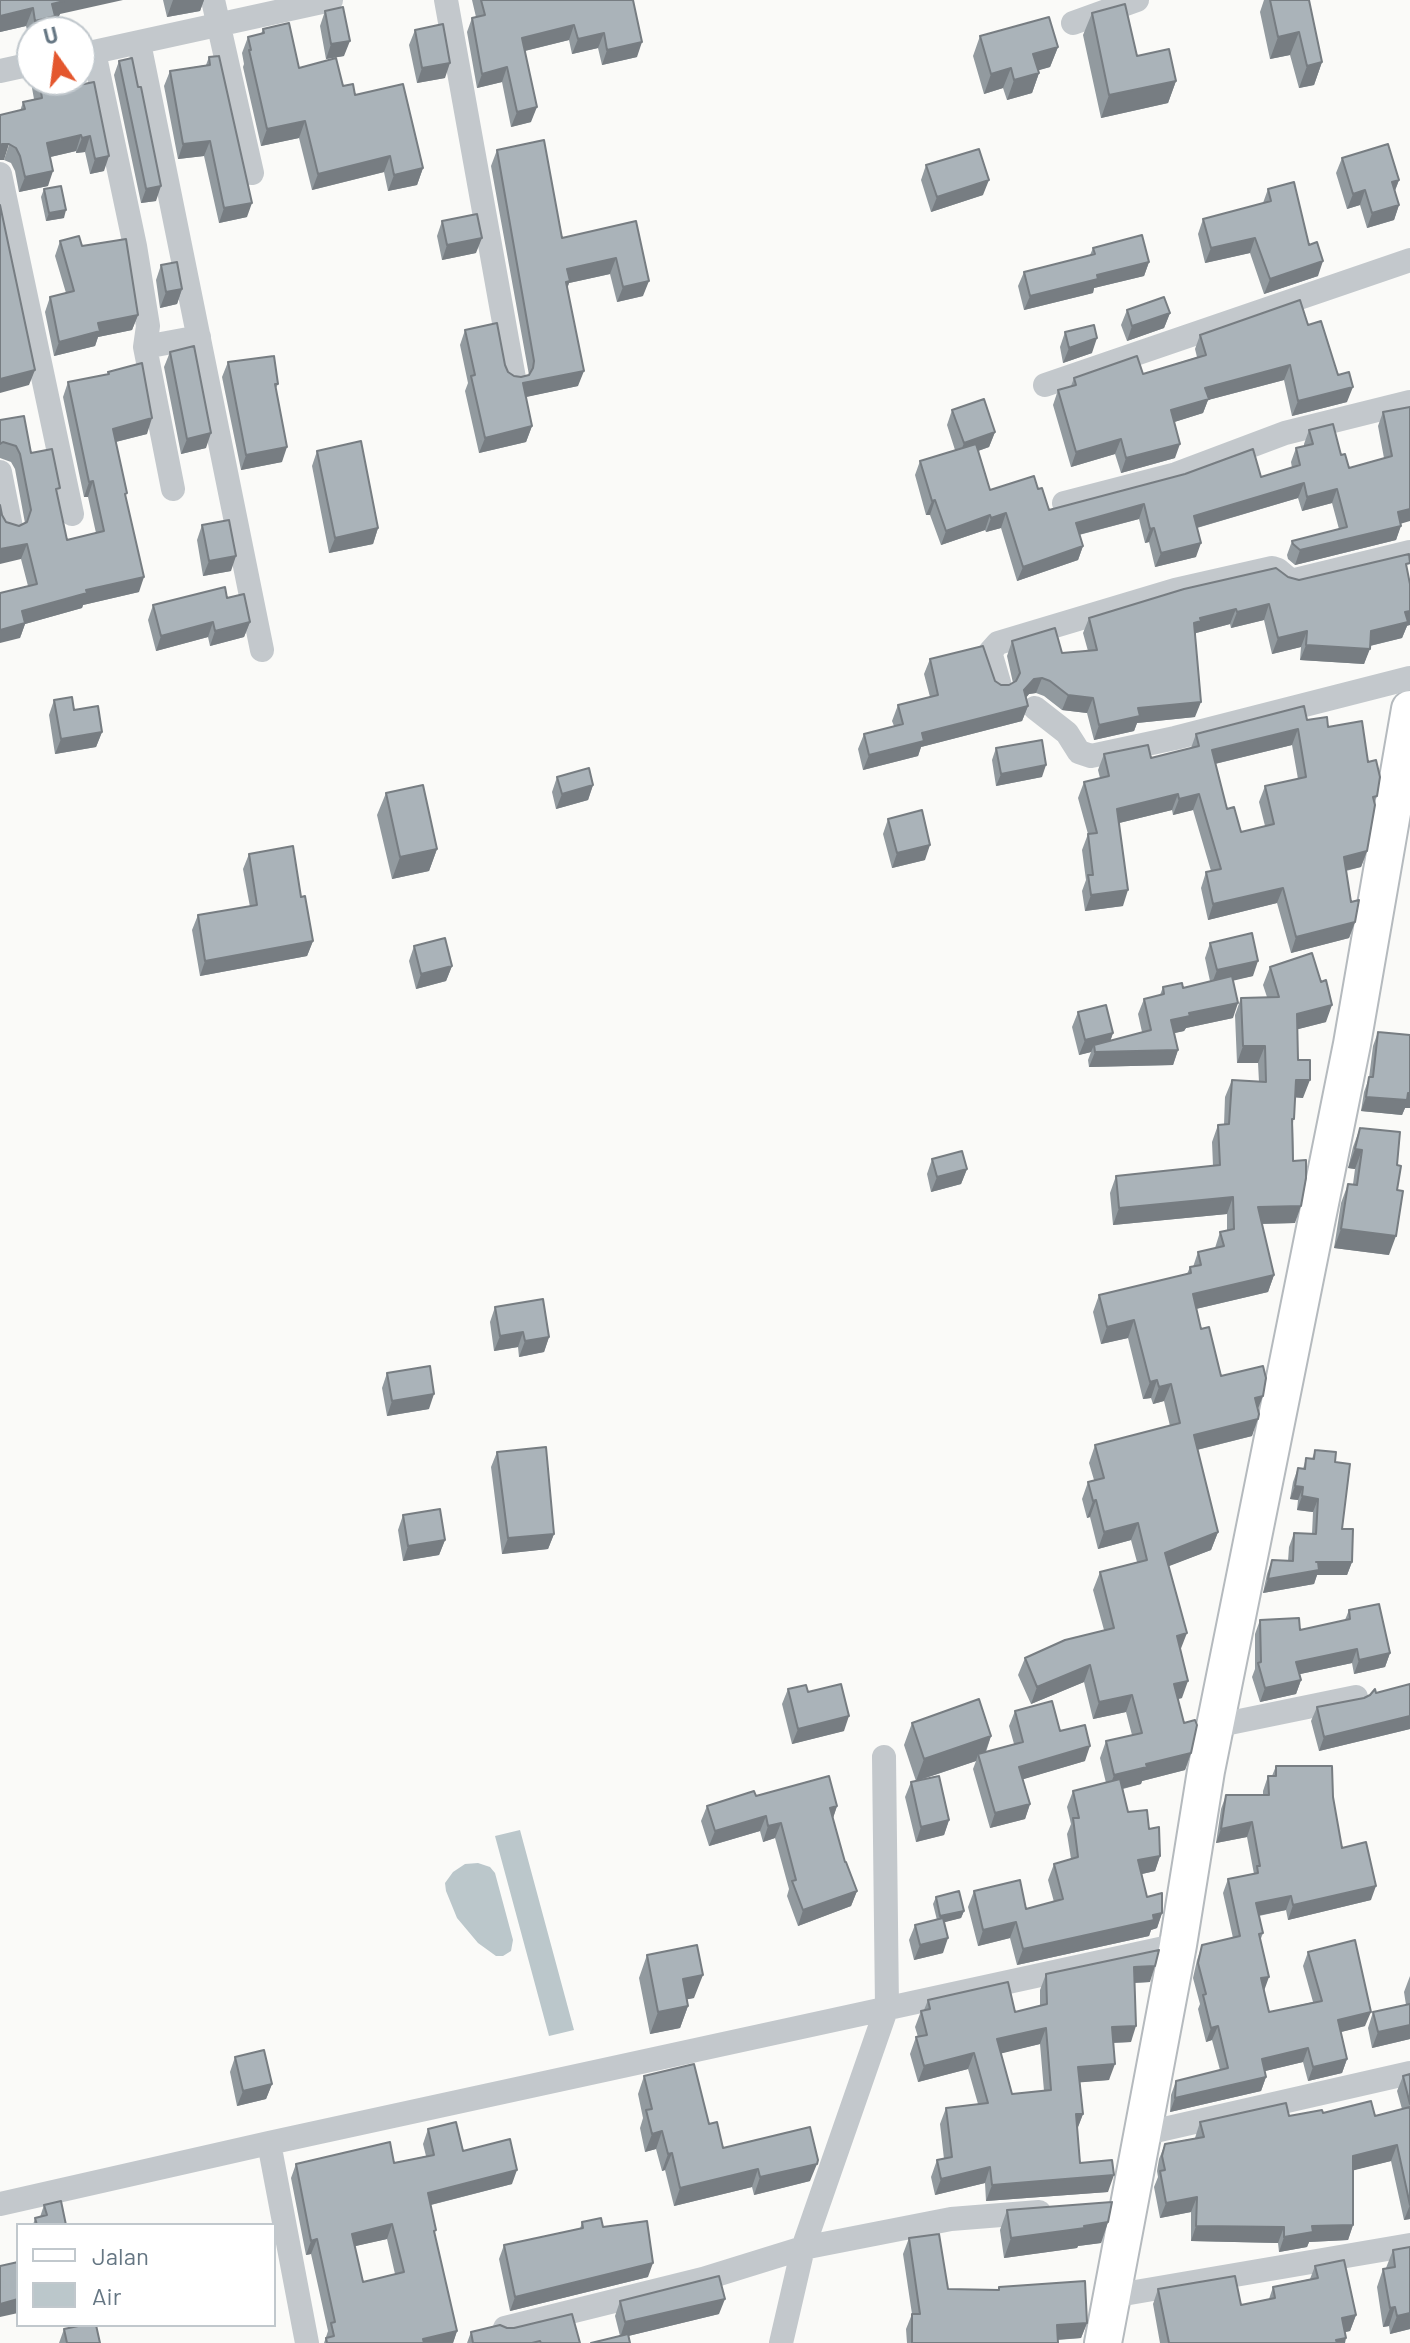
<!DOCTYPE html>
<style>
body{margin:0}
#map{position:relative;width:1410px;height:2343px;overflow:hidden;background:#fafaf8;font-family:Barlow,sans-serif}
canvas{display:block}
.legend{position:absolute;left:16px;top:2223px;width:260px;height:104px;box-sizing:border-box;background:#fff;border:2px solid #c1c8cd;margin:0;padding:10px 14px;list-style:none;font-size:24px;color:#657683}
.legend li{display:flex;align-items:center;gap:16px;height:40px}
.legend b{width:40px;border:2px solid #c1c8cd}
.north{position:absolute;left:16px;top:16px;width:80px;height:80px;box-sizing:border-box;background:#fff;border:2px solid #c1c8cd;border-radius:50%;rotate:346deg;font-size:22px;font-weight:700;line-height:32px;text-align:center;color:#657683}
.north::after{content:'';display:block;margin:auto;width:28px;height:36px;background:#e4572e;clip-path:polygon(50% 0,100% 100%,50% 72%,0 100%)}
</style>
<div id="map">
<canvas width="1410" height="2343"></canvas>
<ul class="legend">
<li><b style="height:10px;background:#fff"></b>Jalan</li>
<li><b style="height:22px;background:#bbc7cb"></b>Air</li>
</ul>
<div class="north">U</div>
</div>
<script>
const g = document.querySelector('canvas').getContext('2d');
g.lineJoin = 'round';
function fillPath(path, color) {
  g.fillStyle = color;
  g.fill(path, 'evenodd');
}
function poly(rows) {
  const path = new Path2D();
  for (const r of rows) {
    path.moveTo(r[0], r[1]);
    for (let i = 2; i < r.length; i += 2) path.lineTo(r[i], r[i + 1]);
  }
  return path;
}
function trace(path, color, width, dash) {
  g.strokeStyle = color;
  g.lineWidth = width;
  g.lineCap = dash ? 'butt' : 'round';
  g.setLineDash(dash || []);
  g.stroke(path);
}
const water = poly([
 [520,1830,574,2030,549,2036,495,1836],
 [478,1863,490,1867,495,1873,513,1940,511,1951,503,1956,496,1956,478,1943,457,1918,446,1891,445,1883,453,1872,465,1864]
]);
const minor = poly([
 [213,0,252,173],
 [446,0,514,378],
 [1073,23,1137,0],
 [139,43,262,650],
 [94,52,135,246,148,326,145,347,173,489],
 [80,55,331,0],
 [0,71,32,64],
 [0,174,72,514],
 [145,347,199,337],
 [1045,385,1410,260],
 [0,472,11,527],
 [1064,503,1176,474,1285,433,1410,402],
 [1000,686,990,652,998,643,1175,590,1272,568,1278,570,1291,581,1410,552],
 [1035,708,1067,733,1079,752,1091,756,1175,738,1410,678],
 [1215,1726,1356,1697],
 [1142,2134,1410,2073],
 [269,2143,307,2343],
 [0,2204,269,2143,1178,1945],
 [1112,2296,1410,2245],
 [505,2328,703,2279,803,2248,951,2219,1039,2212],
 [781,2343,803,2248,887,2007,884,1757]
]);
const primary = poly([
 [1103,2343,1178,1945,1206,1771,1352,1044,1410,709]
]);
const wall = poly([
 [0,0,60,14,58,18,54,19,32,32,32,37,29,38,26,26,0,32],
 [163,0,204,0,200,11,167,17],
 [472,0,633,0,637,57,602,65,598,48,572,54,569,40,525,51,531,122,511,127,502,82,477,88,467,32,472,18,476,17],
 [1264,0,1309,0,1322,62,1314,85,1299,88,1290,55,1270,59,1260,12],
 [325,11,344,56,326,59,320,26],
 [1092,13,1137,56,1176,81,1168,103,1101,118,1083,35],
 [263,29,299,68,343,86,355,95,423,168,417,185,388,191,384,172,312,190,299,138,261,146,243,67,244,64,242,53,248,37,261,34],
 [415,30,445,78,417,83,409,45],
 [980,36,1058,47,1050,67,1038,70,1039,73,1032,93,1007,100,1003,88,984,94,973,56],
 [209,57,247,217,219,223,204,156,178,159,164,86,170,71,206,65],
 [119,61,156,201,141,203,114,75],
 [34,80,57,80,59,89,94,82,104,171,90,174,85,152,76,153,76,151,50,157,48,186,19,192,15,171,11,163,4,160,23,102,34,99,32,88],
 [497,150,562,238,636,221,643,296,617,302,610,274,569,283,567,289,578,386,525,397,532,426,526,442,479,453,465,391,468,383,460,345,465,330,505,365,508,372,514,376,521,377,529,375,491,166],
 [1342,158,1399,180,1395,191,1399,205,1394,220,1367,228,1360,205,1347,209,1336,173],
 [926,165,983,195,931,212,921,180],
 [44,189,64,218,46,221,41,197],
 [1268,189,1318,276,1264,294,1250,253,1205,263,1198,234,1203,219,1263,203],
 [442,221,476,253,442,260,437,236],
 [60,241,82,246,138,315,132,330,98,337,95,346,54,356,45,312,50,297,66,293,55,256],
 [1093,248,1149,262,1144,276,1094,288,1093,293,1024,310,1018,286,1024,272,1090,255],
 [161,265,182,289,177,304,160,308,156,280],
 [1127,310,1170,313,1164,328,1127,341,1121,325],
 [1308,325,1347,402,1292,416,1284,380,1208,400,1203,413,1174,422,1175,458,1121,473,1115,454,1071,467,1053,405,1058,390,1071,386,1074,378,1143,374,1197,357,1195,349,1200,335],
 [1065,332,1092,353,1063,363,1060,347],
 [170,352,206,448,181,454,164,367],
 [228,362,278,384,276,388,282,462,241,470,222,377],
 [108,372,147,434,116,442,127,493,125,496,139,592,83,605,82,608,25,624,20,638,28,586,21,559,2,515,6,522,19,526,25,523,15,469,11,462,0,458,0,420,31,453,57,495,67,540,96,533,88,497,84,497,63,397,68,382,107,375],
 [1410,407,1401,524,1396,540,1295,565,1288,559,1287,555,1292,541,1339,529,1332,503,1302,511,1298,498,1197,528,1196,557,1155,567,1149,542,1145,543,1139,519,1079,535,1083,546,1078,560,1017,581,1001,528,986,532,985,530,941,545,930,515,926,515,915,475,920,461,955,450,947,425,952,410,995,432,989,447,978,451,990,490,1038,489,1049,510,1261,477,1292,468,1291,462,1296,448,1304,446,1304,444,1309,430,1341,455,1349,468,1384,458,1378,426,1383,412],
 [317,451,378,528,373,544,329,553,312,466],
 [202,525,231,571,203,576,197,540],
 [1408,573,1407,626,1402,638,1370,646,1364,664,1300,660,1301,647,1272,654,1264,620,1231,628,1230,624,1196,633,1195,636,1195,717,1137,723,1134,731,1094,740,1087,713,1062,710,1044,696,1036,693,1029,694,1026,698,1028,706,1022,721,921,747,918,756,863,770,858,749,864,734,894,726,892,721,898,705,930,697,924,674,930,659,995,681,1001,685,1009,685,1013,683,1007,656,1012,641,1062,653,1088,651,1083,633,1089,618,1288,577,1299,580],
 [227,598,250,622,244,637,210,646,208,637,156,651,148,620,153,605],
 [54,700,74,710,102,732,96,747,55,754,49,715],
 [1307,720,1328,727,1368,762,1377,796,1374,802,1367,851,1361,867,1346,871,1355,922,1349,938,1291,953,1277,903,1208,920,1201,888,1206,872,1211,871,1193,810,1173,815,1172,810,1119,823,1123,906,1085,911,1082,891,1086,880,1082,850,1088,834,1078,798,1084,782,1100,778,1098,770,1104,754,1151,758,1191,748,1196,734],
 [1292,745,1298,779,1265,786,1259,802,1265,826,1241,832,1227,809,1215,764],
 [996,748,1042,777,996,786,992,760],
 [557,777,593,785,588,800,556,809,552,792],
 [386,793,437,849,429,871,392,879,377,815],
 [888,819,925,860,892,868,883,834],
 [249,854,301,897,313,941,307,956,200,976,192,930,198,915,250,907,243,869],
 [1210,943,1253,976,1233,980,1233,1018,1186,1028,1184,1031,1174,1033,1178,1050,1173,1065,1089,1067,1088,1060,1091,1052,1079,1055,1072,1027,1078,1012,1113,1033,1110,1041,1142,1032,1138,1014,1144,999,1160,995,1163,987,1183,988,1210,981,1205,958],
 [414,946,452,966,446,981,416,989,409,961],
 [1270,967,1326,1022,1298,1029,1298,1060,1303,1098,1295,1097,1293,1124,1295,1223,1262,1224,1274,1275,1268,1292,1196,1309,1201,1329,1221,1376,1258,1409,1252,1436,1197,1450,1218,1532,1211,1550,1168,1566,1181,1650,1182,1698,1178,1699,1191,1753,1185,1770,1142,1781,1141,1784,1123,1789,1128,1812,1149,1829,1160,1856,1155,1871,1142,1874,1147,1897,1162,1913,1157,1928,1151,1930,1149,1936,1017,1965,1010,1938,978,1946,968,1907,974,1891,1026,1909,1054,1902,1048,1880,1054,1864,1071,1859,1067,1834,1071,1824,1067,1807,1073,1791,1106,1783,1100,1758,1106,1741,1132,1735,1126,1712,1093,1719,1084,1682,1031,1704,1018,1675,1025,1658,1104,1630,1093,1590,1100,1572,1137,1562,1131,1540,1098,1549,1090,1517,1087,1518,1082,1499,1088,1482,1094,1480,1089,1463,1095,1445,1170,1426,1164,1401,1153,1404,1151,1398,1143,1399,1128,1338,1101,1344,1093,1312,1099,1295,1187,1274,1190,1267,1193,1267,1198,1252,1215,1248,1220,1232,1227,1230,1227,1214,1113,1225,1110,1193,1116,1176,1213,1166,1212,1142,1218,1125,1224,1125,1225,1097,1232,1080,1259,1082,1258,1063,1237,1063,1235,1015,1241,998,1267,997,1263,985],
 [1378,1032,1405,1108,1402,1115,1361,1111,1364,1092,1369,1078,1373,1046],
 [1360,1128,1389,1255,1334,1248,1341,1203,1348,1184,1353,1184,1355,1169,1348,1168,1353,1147],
 [932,1159,967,1169,961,1184,931,1192,927,1174],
 [495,1307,549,1337,544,1352,519,1357,518,1347,494,1351,490,1322],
 [387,1373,429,1409,387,1416,382,1388],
 [1315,1450,1335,1462,1342,1529,1352,1562,1347,1575,1317,1575,1314,1584,1263,1593,1267,1574,1272,1560,1288,1561,1289,1547,1294,1533,1312,1534,1313,1512,1297,1510,1298,1500,1290,1499,1293,1482,1298,1468,1303,1469,1306,1458,1312,1459],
 [497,1452,554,1534,548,1549,502,1554,491,1467],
 [403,1515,445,1540,439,1555,403,1561,398,1530],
 [1349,1610,1390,1653,1385,1667,1354,1674,1352,1663,1300,1674,1301,1680,1296,1694,1260,1702,1252,1677,1255,1669,1255,1634,1260,1620,1300,1630,1345,1620],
 [1410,1684,1410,1729,1319,1751,1311,1721,1317,1707,1364,1698,1376,1693],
 [788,1689,808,1692,844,1731,792,1744,782,1704],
 [1015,1711,1060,1731,1085,1761,1023,1779,1030,1804,1025,1819,990,1828,973,1769,976,1761,923,1779,949,1820,944,1835,916,1842,905,1797,911,1782,916,1781,904,1745,912,1723,991,1736,986,1752,1014,1744,1009,1726],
 [1276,1766,1333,1797,1342,1848,1371,1900,1288,1920,1286,1910,1259,1916,1263,1933,1260,1941,1264,1991,1269,2012,1313,2002,1303,1966,1308,1952,1365,2026,1341,2032,1347,2059,1342,2073,1308,2081,1303,2062,1265,2071,1266,2077,1261,2091,1170,2112,1171,2095,1176,2081,1220,2070,1212,2040,1206,2042,1198,2009,1200,2004,1193,1978,1197,1960,1202,1945,1233,1938,1223,1893,1228,1879,1254,1874,1247,1837,1216,1843,1221,1809,1226,1795,1263,1795,1263,1791,1268,1776,1272,1776],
 [756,1796,837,1806,833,1818,845,1862,857,1891,851,1906,798,1926,787,1896,789,1889,775,1838,763,1842,760,1831,709,1846,701,1821,707,1806],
 [936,1897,964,1911,961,1918,944,1922,943,1953,914,1960,909,1940,915,1925,937,1920,933,1904],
 [647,1955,694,1998,687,1999,688,2006,680,2028,650,2034,639,1978],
 [1046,1974,1150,1982,1135,1983,1131,2042,1113,2043,1109,2080,1080,2082,1083,2114,1077,2129,1080,2163,1108,2192,986,2201,985,2183,935,2195,931,2177,937,2160,944,2159,940,2124,946,2108,978,2104,968,2069,918,2082,910,2054,916,2037,918,2037,915,2027,921,2011,924,2010,928,2000,1015,2012,1040,2006,1040,1990],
 [1040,2044,1044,2091,1012,2094,1001,2053],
 [1410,1976,1410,2039,1372,2048,1368,2028,1373,2012,1406,2005,1404,1992],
 [235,2057,272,2084,266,2099,237,2106,230,2072],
 [1410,2074,1410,2219,1404,2220,1391,2161,1353,2170,1353,2225,1348,2240,1309,2242,1307,2247,1279,2252,1278,2243,1191,2241,1191,2212,1160,2218,1154,2187,1158,2177,1157,2171,1159,2159,1165,2144,1195,2138,1200,2122,1323,2113,1375,2116,1402,2109,1397,2091,1403,2076],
 [644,2076,709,2124,723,2148,810,2181,754,2195,752,2187,674,2206,665,2170,662,2171,656,2149,645,2152,640,2128,643,2118,638,2094],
 [428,2129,463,2151,512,2184,431,2205,435,2235,457,2331,453,2343,324,2343,328,2331,311,2254,306,2255,291,2178,296,2164,394,2163,426,2156,423,2144],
 [387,2239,395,2274,363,2282,355,2246],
 [44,2205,66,2225,33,2225,35,2218,40,2217],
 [1007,2210,1108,2222,1101,2243,1078,2246,1077,2248,1004,2258,1000,2230],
 [582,2222,603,2227,648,2277,510,2311,499,2259,504,2245,580,2229],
 [909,2238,948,2289,998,2290,999,2287,1087,2323,1081,2338,1058,2340,1058,2343,907,2343,906,2329,912,2314,903,2254],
 [1410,2247,1410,2329,1390,2334,1389,2326,1383,2327,1377,2287,1383,2269,1386,2268,1393,2250],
 [1315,2266,1356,2315,1350,2331,1345,2332,1345,2343,1160,2343,1153,2304,1158,2289,1241,2305,1269,2299,1273,2287,1310,2279],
 [620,2301,719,2314,628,2336,620,2336,615,2316],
 [507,2328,580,2343,467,2343,471,2332],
 [64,2329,100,2343,59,2343]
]);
const shadedWall = poly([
 [62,0,123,0,60,14,58,18,54,19,49,32,32,32,32,37,29,38,35,21,52,4],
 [173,0,204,0,200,11,167,17],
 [33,8,26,26,0,32,0,16],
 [574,25,569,40,516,53,522,38],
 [1299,32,1290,55,1270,59,1278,37],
 [604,33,598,48,572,54,578,39],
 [350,41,344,56,326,59,331,44],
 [642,42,637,57,602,65,607,50],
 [1058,47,1050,67,1026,74,1033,54],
 [1322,62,1314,85,1299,88,1307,66],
 [450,63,445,78,417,83,422,68],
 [507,67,502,82,477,88,482,74],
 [1011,68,1003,88,984,94,991,74],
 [1039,73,1032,93,1007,100,1014,80],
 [1176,81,1168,103,1101,118,1109,95],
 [537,107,531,122,511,127,517,112],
 [305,121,299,138,261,146,267,129],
 [81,135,76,151,42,159,47,143],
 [90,136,85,152,76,153,82,138],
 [210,141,204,156,178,159,183,144],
 [2,144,9,144,4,160,0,160,0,146],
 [109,156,104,171,90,174,95,159],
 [390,156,384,172,312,190,318,174],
 [423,168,417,185,388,191,394,175],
 [53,171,48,186,19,192,25,177],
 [989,180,983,195,931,212,937,197],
 [1399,180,1393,195,1392,182],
 [161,186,156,201,141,203,146,189],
 [1365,190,1360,205,1347,209,1353,194],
 [252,203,247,217,219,223,224,208],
 [1399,205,1394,220,1367,228,1372,213],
 [66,210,64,218,46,221,49,213],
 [482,238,476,253,442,260,447,245],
 [1255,238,1250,253,1205,263,1211,248],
 [616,258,610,274,569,283,564,297,567,269],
 [1323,261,1318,276,1264,294,1270,279],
 [1149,262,1144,276,1094,288,1093,293,1024,310,1030,296,1097,275],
 [649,281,643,296,617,302,623,287],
 [182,289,177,304,160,308,166,292],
 [1170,313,1164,328,1127,341,1132,326],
 [138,315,132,330,98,337,95,346,54,356,59,342,98,323],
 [1097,338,1092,353,1063,363,1069,348],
 [1290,365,1284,380,1208,400,1203,413,1165,425,1171,410,1205,388],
 [35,370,29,385,0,393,0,379],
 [584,371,578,386,517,399,523,383],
 [1353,387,1347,402,1292,416,1298,401],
 [152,418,147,434,107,444,113,429],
 [532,426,526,442,479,453,485,438],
 [995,432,989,447,958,458,964,443],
 [211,433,206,448,181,454,187,439],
 [1121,439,1115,454,1071,467,1076,452],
 [1180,444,1175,458,1121,473,1126,458],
 [287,447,282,462,241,470,246,455],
 [93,481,88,497,84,497,89,482],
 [1304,483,1298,498,1189,530,1194,516],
 [1337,489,1332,503,1302,511,1307,497],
 [935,500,930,515,926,515,932,501],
 [1144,504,1139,519,1070,537,1076,523],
 [1410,509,1410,521,1393,526,1398,512],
 [1006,513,1001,528,986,532,991,518],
 [990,515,985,530,941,545,946,531],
 [1401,526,1396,540,1295,565,1300,550],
 [378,528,373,544,329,553,335,538],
 [1154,528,1149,542,1145,543,1150,529],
 [1201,543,1196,557,1155,567,1161,553],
 [27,544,21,559,0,564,0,549],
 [1083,546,1078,560,1017,581,1023,567],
 [236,556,231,571,203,576,209,561],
 [144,577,139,592,83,605,82,608,25,624,20,638,0,643,0,630,22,611,86,590],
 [1269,604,1264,620,1231,628,1237,612],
 [1236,609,1230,624,1196,633,1195,636,1194,623,1200,618],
 [1410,611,1410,625,1407,626,1402,638,1365,647,1371,631,1405,612],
 [213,622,208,637,156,651,161,636],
 [250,622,244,637,210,646,215,631],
 [1307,631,1301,647,1272,654,1278,638],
 [1306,645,1370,649,1364,664,1300,660],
 [1042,678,1036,693,1029,694,1018,706,1024,690,1034,679],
 [1068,695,1093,698,1087,713,1062,710],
 [1201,702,1195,717,1137,723,1134,731,1094,740,1099,725,1138,708],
 [1028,706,1022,721,921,747,918,756,863,770,869,755,922,733],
 [1298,729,1292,745,1206,766,1212,750],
 [102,732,96,747,55,754,61,739],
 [1046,765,1042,777,996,786,1001,774],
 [593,785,588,800,556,809,562,794],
 [1178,794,1172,810,1111,825,1117,809],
 [1199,794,1193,810,1173,815,1179,799],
 [930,845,925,860,892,868,897,853],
 [437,849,429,871,392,879,400,857],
 [1367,851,1361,867,1338,872,1344,857],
 [1283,888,1277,903,1208,920,1213,904],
 [1128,890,1123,906,1085,911,1091,895],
 [1355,922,1349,938,1291,953,1296,937],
 [313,941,307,956,200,976,205,961],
 [1258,961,1253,976,1211,986,1217,970],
 [452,966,446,981,416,989,421,974],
 [1238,1003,1233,1018,1186,1028,1184,1031,1166,1035,1171,1020,1189,1013],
 [1332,1005,1326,1022,1291,1031,1297,1014],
 [1113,1033,1108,1048,1094,1045,1091,1052,1079,1055,1085,1040],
 [1243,1046,1265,1046,1258,1063,1237,1063],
 [1178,1050,1173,1065,1089,1067,1095,1052],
 [1296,1080,1310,1080,1303,1098,1290,1097],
 [1408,1093,1410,1093,1410,1108,1405,1108,1402,1115,1361,1111,1366,1097],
 [1355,1149,1362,1150,1355,1169,1348,1168],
 [967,1169,961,1184,931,1192,937,1177],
 [1233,1197,1227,1214,1113,1225,1119,1208],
 [1301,1206,1295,1223,1252,1224,1258,1207],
 [1341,1229,1396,1236,1389,1255,1334,1248],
 [1274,1275,1268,1292,1187,1311,1193,1294],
 [1134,1320,1128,1338,1101,1344,1107,1327],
 [523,1332,518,1347,494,1351,500,1336],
 [549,1337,544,1352,519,1357,525,1341],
 [1157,1380,1151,1398,1143,1399,1150,1382],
 [1171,1384,1164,1401,1153,1404,1159,1387],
 [434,1394,429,1409,387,1416,392,1401],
 [1263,1396,1256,1414,1255,1398],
 [1258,1419,1252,1436,1188,1452,1194,1435],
 [1295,1486,1303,1487,1298,1500,1290,1499],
 [1302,1496,1318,1499,1313,1512,1297,1510],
 [1096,1500,1090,1517,1087,1518,1093,1501],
 [1138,1523,1131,1540,1098,1549,1104,1532],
 [1218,1532,1211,1550,1159,1570,1165,1553],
 [554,1534,548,1549,502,1554,508,1538],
 [445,1540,439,1555,403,1561,408,1546],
 [1316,1562,1352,1562,1347,1575,1317,1575,1314,1584,1263,1593,1268,1579],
 [1187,1633,1180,1651,1177,1636],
 [1357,1649,1352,1663,1291,1676,1296,1662],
 [1390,1653,1385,1667,1354,1674,1359,1660],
 [1090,1665,1084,1682,1031,1704,1037,1687],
 [1301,1680,1296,1694,1260,1702,1265,1688],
 [1188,1681,1182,1698,1168,1701,1174,1684],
 [1132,1695,1126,1712,1093,1719,1099,1702],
 [849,1716,844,1731,792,1744,798,1729],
 [1410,1716,1410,1729,1319,1751,1324,1737],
 [991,1736,983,1758,978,1754,976,1761,916,1781,924,1759],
 [1090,1746,1085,1761,1014,1782,1019,1767],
 [1191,1753,1185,1770,1142,1781,1141,1784,1108,1792,1114,1775,1146,1764],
 [1030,1804,1025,1819,990,1828,995,1813],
 [837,1806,832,1821,830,1808],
 [766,1816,760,1831,709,1846,715,1831],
 [949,1820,944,1835,916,1842,921,1827],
 [1252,1822,1247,1837,1216,1843,1221,1829],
 [781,1823,775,1838,763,1842,768,1826],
 [1160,1856,1155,1871,1133,1876,1138,1860],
 [1376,1886,1371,1900,1288,1920,1293,1905],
 [857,1891,851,1906,798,1926,803,1910],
 [1291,1896,1286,1910,1251,1917,1256,1903],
 [964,1911,961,1918,938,1924,940,1916],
 [1162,1913,1157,1928,1151,1930,1149,1936,1017,1965,1023,1949],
 [1016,1922,1010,1938,978,1946,983,1930],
 [948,1938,943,1953,914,1960,920,1945],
 [1155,1966,1150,1982,1129,1983,1134,1967],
 [703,1975,694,1998,674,2002,683,1979],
 [1269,1977,1264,1991,1261,1978],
 [688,2006,680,2028,650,2034,658,2012],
 [1371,2012,1365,2026,1333,2034,1338,2020],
 [1410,2025,1410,2039,1372,2048,1378,2032],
 [1136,2026,1131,2042,1106,2043,1112,2027],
 [1218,2026,1212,2040,1206,2042,1211,2028],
 [1046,2028,1040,2044,991,2056,997,2039],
 [1308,2048,1303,2062,1257,2073,1262,2059],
 [974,2053,968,2069,918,2082,924,2066],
 [1347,2059,1342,2073,1308,2081,1313,2067],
 [1115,2064,1109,2080,1073,2083,1078,2067],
 [1266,2077,1261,2091,1170,2112,1175,2098],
 [272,2084,266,2099,237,2106,243,2091],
 [1076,2114,1083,2114,1077,2130],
 [662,2131,656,2149,645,2152,652,2134],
 [1397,2145,1391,2161,1347,2172,1353,2156],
 [672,2153,665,2170,662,2171,668,2154],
 [817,2164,810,2181,754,2195,760,2177],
 [990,2167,985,2183,935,2195,941,2179],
 [758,2169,752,2187,674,2206,680,2188],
 [517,2170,512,2184,422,2207,428,2193],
 [1114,2175,1108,2192,986,2201,992,2185],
 [1197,2197,1191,2212,1160,2218,1166,2203],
 [1410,2205,1410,2219,1404,2220],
 [1108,2222,1101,2243,1078,2246,1077,2248,1004,2258,1011,2238],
 [392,2224,387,2239,347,2248,352,2234],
 [1353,2225,1348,2240,1309,2242,1307,2247,1279,2252,1284,2237,1312,2226],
 [1196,2226,1284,2227,1278,2243,1191,2241],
 [317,2239,311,2254,306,2255,311,2241],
 [653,2263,648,2277,510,2311,515,2297],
 [18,2299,18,2313,0,2317,0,2304],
 [725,2299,719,2314,620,2338,625,2322],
 [1395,2307,1389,2326,1383,2327,1390,2308],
 [1410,2313,1410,2329,1390,2334,1397,2316],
 [1356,2315,1350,2331,1337,2334,1342,2318],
 [1087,2323,1081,2338,1051,2340,1057,2325],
 [457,2331,453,2343,422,2343,423,2339],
 [1346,2338,1345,2343,1335,2343,1336,2340]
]);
const building = poly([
 [0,0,64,0,64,1,52,4,55,16,35,21,33,8,0,16,0,0],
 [481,0,633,0,642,42,607,50,604,33,578,39,574,25,522,38,537,107,517,112,507,67,482,74,472,18,485,15,481,0],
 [1270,0,1309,0,1322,62,1307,66,1299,32,1278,37,1270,0],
 [1125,4,1137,56,1169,49,1176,81,1109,95,1092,13,1125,4],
 [343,7,350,41,331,44,325,11,343,7],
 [1049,17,1058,47,1033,54,1039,73,1014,80,1011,68,991,74,980,36,1049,17],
 [289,23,299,68,336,58,343,86,353,84,355,95,403,84,423,168,394,175,390,156,318,174,305,121,267,129,249,50,251,50,248,37,264,33,263,29,289,23],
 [443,24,450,63,422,68,415,30,443,24],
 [219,56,252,203,224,208,210,141,183,144,170,71,210,65,209,57,219,56],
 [132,58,138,87,141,87,161,186,146,189,119,61,132,58],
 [39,80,57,80,59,89,94,82,109,156,95,159,90,136,82,138,81,135,47,143,53,171,25,177,20,156,16,148,9,144,2,144,0,146,0,115,25,109,23,102,42,98,39,80],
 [544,140,562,238,636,221,649,281,623,287,616,258,567,269,570,281,566,282,584,371,523,383,532,426,485,438,471,376,475,375,465,330,497,323,505,365,508,372,514,376,521,377,529,375,533,368,534,361,497,150,544,140],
 [1388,144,1399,180,1392,182,1399,205,1372,213,1365,190,1353,194,1342,158,1388,144],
 [979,149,989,180,937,197,926,165,979,149],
 [1294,182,1309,245,1317,242,1323,261,1270,279,1255,238,1211,248,1203,219,1271,201,1268,189,1294,182],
 [61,186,66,210,49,213,44,189,61,186],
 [0,205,35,370,0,379,0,205],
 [477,214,482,238,447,245,442,221,477,214],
 [1142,235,1149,262,1097,275,1098,279,1030,296,1024,272,1095,254,1093,248,1142,235],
 [79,236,82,246,126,239,138,315,98,323,100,331,59,342,50,297,74,291,60,241,79,236],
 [177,262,182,289,166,292,161,265,177,262],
 [1164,297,1170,313,1132,326,1127,310,1164,297],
 [1300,300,1308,325,1321,321,1338,375,1349,372,1353,387,1298,401,1290,365,1205,388,1209,399,1171,410,1180,444,1126,458,1121,439,1076,452,1058,390,1076,385,1074,378,1137,356,1143,374,1206,355,1200,335,1300,300],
 [1094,325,1097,338,1069,348,1065,332,1094,325],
 [194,346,211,433,187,439,170,352,194,346],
 [274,356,278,384,275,384,287,447,246,455,228,362,274,356],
 [142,363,152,418,113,429,127,493,125,494,144,577,86,590,87,593,22,611,25,623,0,630,0,593,37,584,27,544,0,549,0,505,2,515,6,522,19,526,27,522,31,510,20,454,16,446,3,442,0,444,0,420,24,416,31,453,52,449,60,488,56,489,67,540,104,531,93,481,89,482,68,382,109,374,108,372,142,363],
 [984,399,995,432,964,443,952,410,984,399],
 [1410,407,1410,509,1398,512,1401,526,1300,550,1293,544,1292,541,1347,527,1337,489,1307,497,1304,483,1194,516,1201,543,1161,553,1154,528,1150,529,1144,504,1076,523,1083,546,1023,567,1006,513,991,518,990,515,946,531,935,500,932,501,920,461,976,444,990,490,1034,476,1038,489,1042,488,1049,510,1185,474,1253,449,1261,477,1300,465,1296,448,1313,444,1309,430,1333,424,1341,455,1345,454,1349,468,1392,456,1383,412,1410,407],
 [361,441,378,528,335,538,317,451,361,441],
 [229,520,236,556,209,561,202,525,229,520],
 [1409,554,1410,563,1406,564,1410,584,1410,611,1405,612,1408,622,1371,631,1370,649,1306,645,1307,631,1278,638,1269,604,1237,612,1236,609,1200,618,1201,621,1194,623,1201,702,1138,708,1140,716,1099,725,1093,698,1068,695,1050,681,1042,678,1034,679,1024,690,1028,706,922,733,924,741,869,755,864,734,903,724,898,705,938,695,930,659,983,646,995,681,1001,685,1009,685,1016,681,1020,673,1012,641,1055,628,1062,653,1097,650,1089,618,1184,589,1276,568,1288,577,1299,580,1409,554],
 [225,587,227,598,244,594,250,622,215,631,213,622,161,636,153,605,225,587],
 [72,697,74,710,98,706,102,732,61,739,54,700,72,697],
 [1304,706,1307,720,1327,717,1328,727,1362,721,1368,762,1376,760,1380,777,1377,796,1373,797,1375,805,1367,851,1344,857,1351,902,1359,900,1355,922,1296,937,1283,888,1213,904,1206,872,1221,869,1199,794,1179,799,1178,794,1117,809,1128,890,1091,895,1088,875,1093,875,1088,834,1097,833,1084,782,1109,776,1104,754,1148,745,1151,758,1199,746,1196,734,1304,706],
 [1298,729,1306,777,1265,786,1274,824,1241,832,1234,807,1227,809,1212,750,1298,729],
 [1042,740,1046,765,1001,774,996,748,1042,740],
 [589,768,593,785,562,794,557,777,589,768],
 [423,785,437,849,400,857,386,793,423,785],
 [922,810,930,845,897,853,888,819,922,810],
 [293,846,301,897,305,896,313,941,205,961,198,915,257,905,249,854,293,846],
 [1252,933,1258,961,1217,970,1210,943,1252,933],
 [445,938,452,966,421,974,414,946,445,938],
 [1312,953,1321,982,1326,980,1332,1005,1297,1014,1298,1060,1310,1060,1310,1080,1296,1080,1294,1119,1292,1119,1293,1161,1306,1160,1306,1178,1301,1206,1258,1207,1274,1275,1193,1294,1201,1329,1209,1327,1221,1376,1263,1366,1266,1378,1263,1396,1255,1398,1259,1414,1258,1419,1194,1435,1218,1532,1165,1553,1187,1633,1177,1636,1188,1681,1174,1684,1184,1723,1195,1720,1197,1725,1191,1753,1146,1764,1147,1767,1114,1775,1106,1741,1142,1733,1132,1695,1099,1702,1090,1665,1037,1687,1025,1658,1065,1640,1114,1628,1100,1572,1147,1560,1138,1523,1104,1532,1096,1500,1093,1501,1088,1482,1104,1478,1095,1445,1180,1423,1171,1384,1159,1387,1157,1380,1150,1382,1134,1320,1107,1327,1099,1295,1191,1273,1190,1267,1201,1265,1198,1252,1224,1246,1220,1232,1234,1229,1233,1197,1119,1208,1116,1176,1220,1165,1218,1125,1229,1124,1232,1080,1266,1082,1265,1046,1243,1046,1241,998,1279,997,1270,967,1312,953],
 [1232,976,1238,1003,1189,1013,1190,1016,1171,1020,1178,1050,1095,1052,1094,1045,1151,1030,1144,999,1164,994,1163,987,1182,983,1183,988,1232,976],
 [1106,1005,1113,1033,1085,1040,1078,1012,1106,1005],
 [1378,1032,1410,1035,1410,1093,1408,1093,1407,1100,1366,1097,1369,1077,1373,1077,1378,1032],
 [1360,1128,1400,1132,1397,1165,1401,1166,1397,1190,1403,1191,1396,1236,1341,1229,1348,1184,1357,1185,1362,1150,1355,1149,1360,1128],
 [962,1151,967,1169,937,1177,932,1159,962,1151],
 [543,1299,549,1337,525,1341,523,1332,500,1336,495,1307,543,1299],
 [430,1366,434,1394,392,1401,387,1373,430,1366],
 [546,1447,554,1534,508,1538,497,1452,546,1447],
 [1315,1450,1336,1452,1335,1462,1350,1464,1342,1529,1353,1529,1352,1562,1316,1562,1318,1562,1319,1570,1268,1579,1272,1560,1293,1561,1294,1533,1316,1534,1318,1499,1302,1496,1303,1487,1295,1486,1298,1468,1305,1469,1306,1458,1314,1459,1315,1450],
 [440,1509,445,1540,408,1546,403,1515,440,1509],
 [1379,1604,1390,1653,1359,1660,1357,1649,1296,1662,1301,1680,1265,1688,1258,1663,1261,1662,1260,1620,1299,1618,1300,1630,1350,1619,1349,1610,1379,1604],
 [841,1684,849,1716,798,1729,788,1689,806,1685,808,1692,841,1684],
 [1410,1684,1410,1716,1324,1737,1317,1707,1364,1698,1370,1695,1375,1689,1376,1693,1410,1684],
 [979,1699,991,1736,924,1759,912,1723,979,1699],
 [1052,1701,1060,1731,1085,1725,1090,1746,1019,1767,1030,1804,995,1813,978,1754,1023,1742,1015,1711,1052,1701],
 [1276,1766,1332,1766,1333,1797,1342,1848,1366,1842,1376,1886,1293,1905,1291,1896,1256,1903,1263,1933,1259,1934,1269,1977,1261,1978,1269,2012,1322,2001,1308,1952,1355,1940,1371,2012,1338,2020,1347,2059,1313,2067,1308,2048,1262,2059,1266,2077,1175,2098,1176,2081,1228,2068,1218,2026,1211,2028,1203,1995,1206,1994,1198,1963,1202,1945,1240,1936,1228,1879,1258,1873,1257,1866,1260,1866,1252,1822,1221,1829,1226,1795,1269,1795,1268,1776,1276,1776,1276,1766],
 [829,1776,837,1806,830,1808,845,1862,846,1862,857,1891,803,1910,792,1881,796,1880,781,1823,768,1826,766,1816,715,1831,707,1806,754,1791,756,1796,829,1776],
 [939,1776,949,1820,921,1827,911,1782,939,1776],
 [1120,1779,1128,1812,1147,1810,1149,1829,1159,1827,1160,1856,1138,1860,1147,1897,1162,1893,1162,1913,1153,1915,1154,1920,1023,1949,1016,1922,983,1930,974,1891,1020,1880,1026,1909,1063,1899,1054,1864,1078,1857,1073,1818,1079,1818,1073,1791,1120,1779],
 [959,1891,964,1911,940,1916,936,1897,959,1891],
 [943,1918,948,1938,920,1945,915,1925,943,1918],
 [697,1945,703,1975,683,1979,688,2006,658,2012,647,1955,697,1945],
 [1159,1950,1155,1966,1134,1967,1136,2026,1112,2027,1115,2064,1078,2067,1083,2114,1076,2114,1080,2163,1112,2160,1114,2175,992,2185,990,2167,941,2179,937,2160,952,2157,946,2108,988,2103,974,2053,924,2066,916,2037,927,2035,921,2011,930,2009,928,2000,1008,1982,1015,2012,1047,2004,1046,1974,1159,1950],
 [1046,2028,1051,2090,1012,2094,997,2039,1046,2028],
 [1410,2004,1410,2025,1378,2032,1373,2012,1410,2004],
 [264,2050,272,2084,243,2091,235,2057,264,2050],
 [694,2064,709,2124,717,2122,723,2148,810,2127,818,2160,817,2164,760,2177,758,2169,680,2188,672,2153,668,2154,662,2131,652,2134,646,2110,652,2109,644,2076,694,2064],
 [1410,2074,1410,2104,1403,2076,1410,2074],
 [1371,2101,1375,2116,1410,2107,1410,2205,1397,2145,1353,2156,1353,2225,1312,2226,1313,2232,1284,2237,1284,2227,1196,2226,1197,2197,1166,2203,1160,2171,1165,2170,1162,2156,1165,2144,1204,2137,1200,2122,1286,2103,1289,2116,1322,2110,1323,2113,1371,2101],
 [456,2122,463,2151,510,2139,517,2170,428,2193,436,2230,434,2231,457,2331,423,2339,424,2343,327,2343,326,2338,334,2336,331,2323,335,2322,317,2239,311,2241,296,2164,390,2142,394,2163,434,2155,428,2129,456,2122],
 [392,2224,404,2272,363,2282,352,2234,392,2224],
 [61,2201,66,2225,37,2225,35,2218,47,2215,44,2205,61,2201],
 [1112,2202,1108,2222,1084,2226,1085,2228,1011,2238,1007,2210,1112,2202],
 [601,2218,603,2227,647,2221,653,2263,515,2297,504,2245,583,2228,582,2222,601,2218],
 [939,2234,948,2289,999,2290,999,2287,1085,2281,1087,2323,1057,2325,1058,2343,912,2343,912,2314,920,2314,909,2238,939,2234],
 [1410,2247,1410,2313,1397,2316,1395,2307,1390,2308,1383,2269,1395,2267,1393,2250,1410,2247],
 [1344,2260,1356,2315,1342,2318,1346,2338,1336,2340,1337,2343,1169,2343,1158,2289,1235,2276,1241,2305,1275,2298,1273,2287,1318,2278,1315,2266,1344,2260],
 [18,2262,18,2299,0,2304,0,2266,18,2262],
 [719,2276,725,2299,625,2322,620,2301,719,2276],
 [572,2314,580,2343,541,2343,540,2341,532,2343,473,2343,471,2332,500,2325,507,2328,514,2328,572,2314],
 [83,2325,96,2325,100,2343,67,2343,64,2329,83,2325],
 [628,2334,630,2343,591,2343,628,2334]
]);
fillPath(water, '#bbc7cb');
trace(primary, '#b5babe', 40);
trace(minor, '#c3c8cc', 24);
trace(primary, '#fff', 36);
fillPath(wall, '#929a9f');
fillPath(shadedWall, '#777d82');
fillPath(building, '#aab3b9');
trace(building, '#777d82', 2);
</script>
